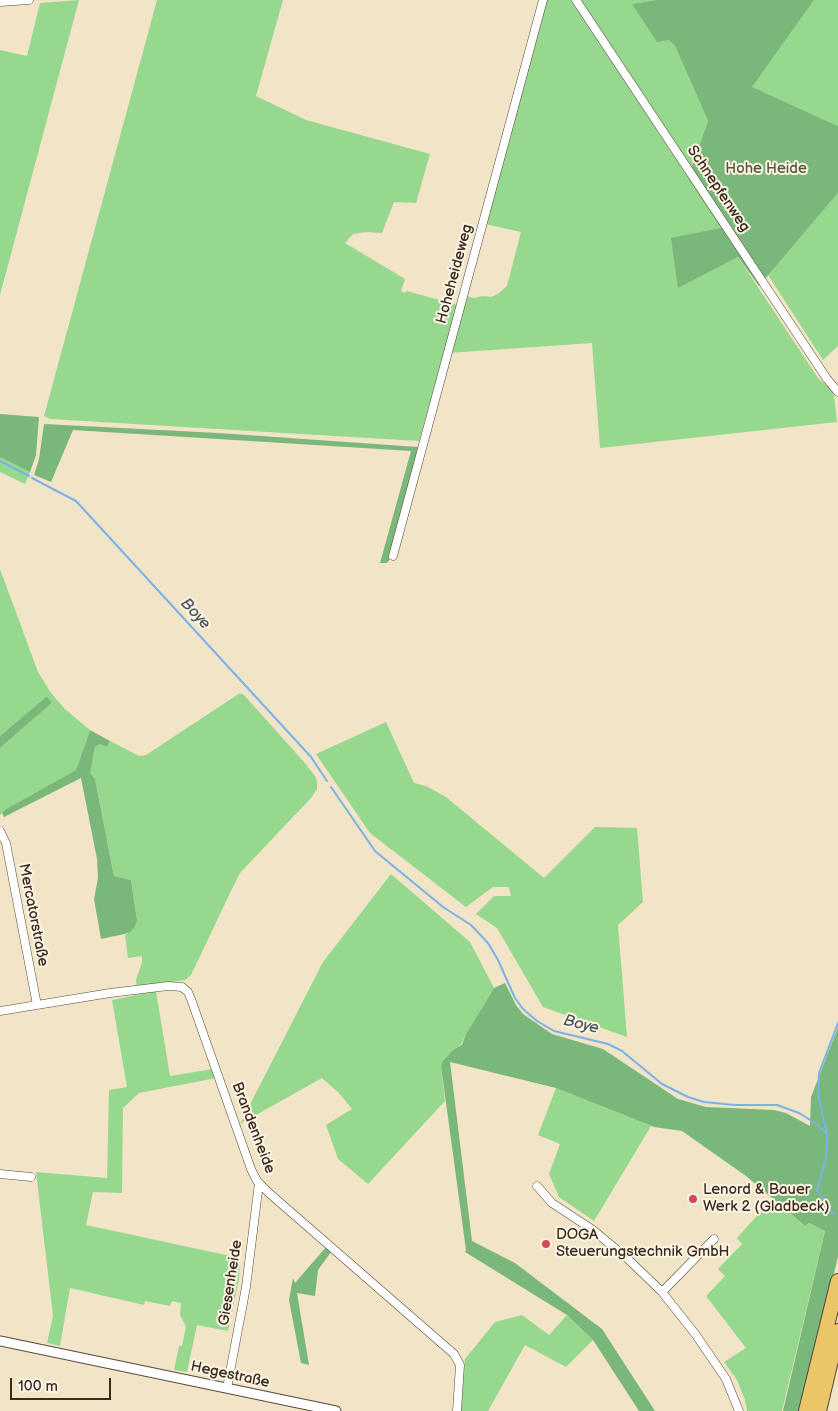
<!DOCTYPE html>
<meta charset="utf-8">
<style>
body{margin:0}
#map{position:relative;width:838px;height:1411px;overflow:hidden;background:#f2e4c7;font-family:"Balsamiq Sans",sans-serif}
canvas{display:block}
.scale{position:absolute;left:10px;top:1378px;width:101px;height:22px;box-sizing:border-box;border:2px solid #3b2a1e;border-top:0;padding-left:6px;font-size:15px;line-height:18px;white-space:nowrap;color:#3b2a1e;-webkit-text-stroke:4px #fcf5e5;paint-order:stroke}
</style>
<div id="map">
<canvas width="838" height="1411"></canvas>
<div class="scale">100 m</div>
</div>
<script>
const g = document.querySelector('canvas').getContext('2d');
g.lineJoin = 'round';
function fillPath(path, color) {
  g.fillStyle = color;
  g.fill(path, 'evenodd');
}
function poly(rows) {
  const path = new Path2D();
  for (const r of rows) {
    path.moveTo(r[0], r[1]);
    for (let i = 2; i < r.length; i += 2) path.lineTo(r[i], r[i + 1]);
  }
  return path;
}
function trace(path, color, width, dash) {
  g.strokeStyle = color;
  g.lineWidth = width;
  g.lineCap = dash ? 'butt' : 'round';
  g.setLineDash(dash || []);
  g.stroke(path);
}
function write(font, color, halo, rows, align = 'center') {
  g.font = font + ' "Balsamiq Sans",sans-serif';
  g.lineWidth = 4;
  g.setLineDash([]);
  g.textBaseline = 'middle';
  g.strokeStyle = halo;
  g.fillStyle = color;
  for (const [text, x, y, turn = 0] of rows) {
    g.save();
    g.translate(x, y);
    g.rotate((+turn || 0) * Math.PI / 180);
    g.textAlign = isNaN(turn) ? turn : align;
    if (halo) g.strokeText(text, 0, 0);
    g.fillText(text, 0, 0);
    g.restore();
  }
}
const green = poly([
 [79,0,0,295,0,50,27,56,40,3],
 [157,0,283,0,256,96,306,120,430,154,416,203,394,202,382,233,366,232,353,234,345,243,405,279,401,291,405,293,407,291,457,305,419,441,50,419,44,416],
 [546,0,572,0,722,228,679,287,738,257,818,378,832,391,834,396,837,422,600,448,592,343,449,353,466,296,474,298,483,296,491,297,498,294,507,286,521,232,485,224],
 [580,0,656,0,632,4,675,46,708,121,692,168],
 [814,0,838,0,838,126,751,87],
 [838,193,838,346,823,360,768,275],
 [0,457,30,472,25,484,0,472],
 [0,569,38,672,51,693,65,709,90,730,76,770,6,809,0,815,0,748,52,703,47,696,0,736],
 [240,693,244,695,304,762,315,776,317,781,317,789,311,798,240,873,231,891,191,975,185,980,137,987,136,980,142,962,142,956,128,958,125,935,129,933,137,920,132,886,131,880,114,876,95,779,89,773,95,747,100,744,107,747,110,741,139,756,146,755],
 [386,722,414,783,426,786,446,797,544,878,595,827,637,828,643,902,618,925,627,1037,543,1007,497,928,476,914,494,896,511,896,509,887,493,887,466,907,370,833,316,754],
 [391,874,470,942,494,988,466,1034,461,1045,454,1049,441,1066,445,1101,368,1184,338,1159,326,1125,352,1109,339,1093,322,1078,240,1124,323,962],
 [156,991,170,1076,213,1069,216,1078,139,1093,123,1108,122,1193,93,1192,86,1225,240,1258,239,1279,228,1331,197,1325,187,1372,174,1370,179,1346,182,1346,186,1327,180,1315,181,1303,172,1301,170,1306,145,1301,144,1305,70,1288,60,1346,47,1343,53,1316,36,1172,107,1178,109,1090,127,1087,112,1000],
 [556,1088,651,1126,594,1221,559,1197,549,1174,560,1144,538,1135],
 [772,1199,805,1226,809,1223,825,1231,782,1411,747,1411,745,1400,737,1380,724,1362,746,1348,706,1296,725,1276,718,1269,742,1244,737,1238],
 [522,1315,549,1335,567,1315,593,1340,566,1367,525,1345,488,1411,461,1411,465,1359,495,1322]
]);
const forest = poly([
 [656,0,814,0,752,87,838,126,838,193,759,286,738,257,678,288,671,238,721,228,688,178,708,121,675,46,669,40,657,42,632,4],
 [0,414,39,417,36,455,30,472,0,457],
 [44,424,218,433,418,447,390,559,387,563,380,563,411,451,73,430,51,482,34,475,39,459],
 [47,696,52,703,0,748,0,736],
 [90,730,110,741,107,747,100,744,95,747,90,773,95,779,114,876,131,880,137,920,134,928,129,933,101,939,94,899,98,878,97,859,81,778,4,817,2,813,6,809,76,770],
 [505,983,516,1005,523,1014,552,1034,603,1049,678,1099,706,1107,774,1110,786,1113,810,1126,811,1097,838,1027,838,1257,800,1411,783,1411,825,1231,809,1223,805,1226,746,1176,682,1131,654,1127,556,1088,450,1062,472,1241,515,1263,602,1329,655,1411,639,1411,593,1340,567,1315,465,1252,466,1250,441,1066,443,1061,454,1049,462,1045,466,1034,494,988],
 [326,1247,331,1252,318,1270,315,1296,297,1293,309,1365,301,1363,289,1300,293,1278,295,1283]
]);
const stream = poly([
 [0,461,29,476],
 [32,478,76,501,311,757,327,781],
 [331,787,375,851,443,907,471,925,488,943,498,960,515,998,523,1009,537,1021,554,1031,608,1044,622,1051,662,1084,688,1097,704,1102,735,1105,777,1105,799,1113,817,1124,827,1134,826,1158,817,1190,833,1214],
 [827,1134,818,1094,819,1073,838,1023]
]);
const minor = poly([
 [576,0,827,379,838,392],
 [0,2,29,0],
 [393,556,543,0],
 [0,831,6,843,37,1005],
 [0,1011,110,993,168,986,182,987,188,992,191,999,251,1169,257,1181,269,1193,454,1354,460,1365,457,1411],
 [0,1174,31,1177],
 [537,1186,552,1203,593,1230,629,1260,662,1292,696,1335,726,1379,739,1411],
 [662,1292,714,1239],
 [227,1388,246,1287,259,1183]
]);
const tertiary = poly([
 [0,1341,336,1411]
]);
const motorway = poly([
 [806,1411,838,1281],
 [819,1411,838,1331]
]);
const markers = [
 [693,1199,5,"#d1495b"],
 [546,1244,5,"#d1495b"]
];
const parkNames = [
 ["Hohe Heide",766,169]
];
const streetNames = [
 ["Schnepfenweg",718,189,56],
 ["Hoheheideweg",455,274,-75],
 ["Mercatorstraße",33,915,79],
 ["Brandenheide",253,1128,69],
 ["Giesenheide",231,1283,-81],
 ["Hegestraße",230,1375,12]
];
const poiNames = [
 ["Lenord & Bauer",703,1190],
 ["Werk 2 (Gladbeck)",703,1207],
 ["DOGA",556,1235],
 ["Steuerungstechnik GmbH",556,1252]
];
const waterNames = [
 ["Boye",195,614,47],
 ["Boye",581,1025,14]
];
fillPath(green, '#97d88f');
fillPath(forest, '#79b87a');
trace(stream, '#78b3e9', 2);
trace(minor, '#564637', 9);
trace(tertiary, '#564637', 11);
trace(motorway, '#564637', 16);
trace(minor, '#fff', 8);
trace(tertiary, '#fff', 9);
trace(motorway, '#ebc669', 14);
for (const [x, y, r, color] of markers) {
  const dot = new Path2D();
  dot.arc(x, y, r, 0, 2 * Math.PI);
  g.fillStyle = color;
  g.fill(dot);
  trace(dot, '#fcf5e5', 2);
}
write('15px', '#52563a', '#fcf5e5', parkNames);
write('15px', '#3b2a1e', '#fcf5e5', streetNames);
write('15px', '#3b2a1e', '#fcf5e5', poiNames, 'left');
write('italic 16px', '#4d535b', '#fcf5e5', waterNames);
</script>
